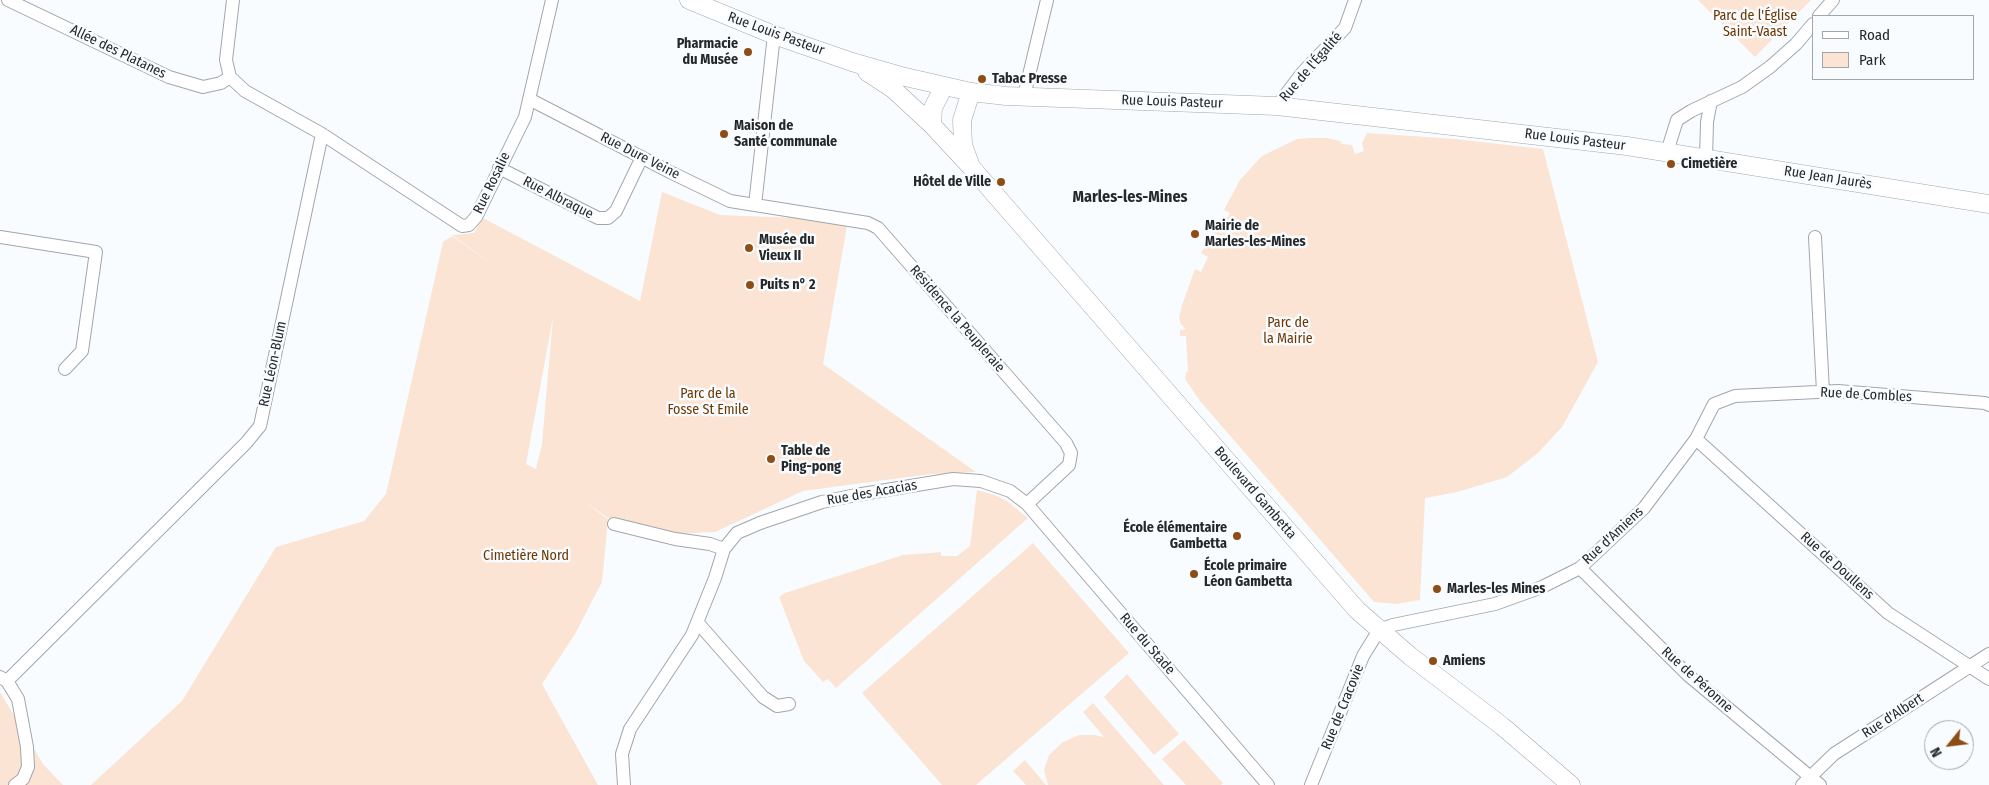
<!DOCTYPE html>
<meta charset="utf-8">
<style>
body{margin:0}
#map{position:relative;width:1989px;height:785px;overflow:hidden;background:#f9fcff;font-family:"Fira Sans Condensed",sans-serif}
canvas{display:block}
.legend{position:absolute;left:1812px;top:15px;width:162px;height:65px;box-sizing:border-box;background:#f9fcff;border:1px solid #a4a7a9;margin:0;padding:6px 9px;list-style:none;font-size:15px;color:#252729}
.legend li{display:flex;align-items:center;gap:10px;height:25px}
.legend b{width:25px;border:1px solid #a4a7a9}
.north{position:absolute;left:1924px;top:720px;width:50px;height:50px;box-sizing:border-box;background:#f9fcff;border:1px solid #a4a7a9;border-radius:50%;rotate:241deg;font-size:14px;font-weight:700;line-height:20px;text-align:center;color:#252729}
.north::after{content:'';display:block;margin:auto;width:18px;height:22px;background:#8d4e15;clip-path:polygon(50% 0,100% 100%,50% 72%,0 100%)}
</style>
<div id="map">
<canvas width="1989" height="785"></canvas>
<ul class="legend">
<li><b style="height:6px;background:#fff"></b>Road</li>
<li><b style="height:14px;background:#fbe4d4"></b>Park</li>
</ul>
<div class="north">N</div>
</div>
<script>
const g = document.querySelector('canvas').getContext('2d');
g.lineJoin = 'round';
function fillPath(path, color) {
  g.fillStyle = color;
  g.fill(path, 'evenodd');
}
function poly(rows) {
  const path = new Path2D();
  for (const r of rows) {
    path.moveTo(r[0], r[1]);
    for (let i = 2; i < r.length; i += 2) path.lineTo(r[i], r[i + 1]);
  }
  return path;
}
function trace(path, color, width, dash) {
  g.strokeStyle = color;
  g.lineWidth = width;
  g.lineCap = dash ? 'butt' : 'round';
  g.setLineDash(dash || []);
  g.stroke(path);
}
function write(font, color, halo, rows, align = 'center') {
  g.font = font + ' "Fira Sans Condensed",sans-serif';
  g.lineWidth = 5;
  g.setLineDash([]);
  g.textBaseline = 'middle';
  g.strokeStyle = halo;
  g.fillStyle = color;
  for (const [text, x, y, turn = 0] of rows) {
    g.save();
    g.translate(x, y);
    g.rotate((+turn || 0) * Math.PI / 180);
    g.textAlign = isNaN(turn) ? turn : align;
    if (halo) g.strokeText(text, 0, 0);
    g.fillText(text, 0, 0);
    g.restore();
  }
}
const green = poly([
 [1698,0,1811,0,1755,57],
 [1367,133,1455,139,1543,149,1598,362,1562,427,1538,453,1507,477,1457,492,1425,498,1420,600,1396,604,1374,602,1200,401,1185,379,1186,373,1188,371,1186,336,1180,336,1180,330,1186,329,1181,324,1179,318,1182,305,1195,269,1201,272,1208,257,1201,253,1205,246,1212,249,1219,236,1212,232,1215,225,1222,228,1230,213,1224,210,1240,180,1262,156,1297,139,1311,138,1327,138,1340,141,1342,144,1352,145,1355,154,1364,151,1362,143],
 [662,192,720,215,848,220,823,364,976,472,931,474,803,491,715,532,673,534,614,522,579,498,608,519,602,582,575,634,542,684,598,785,91,785,182,701,276,547,364,521,386,494,443,242,452,236,493,265,452,235,474,233,483,218,640,301],
 [553,317,542,444,536,469,526,464],
 [977,490,995,495,1007,501,1028,518,836,688,828,679,823,682,804,661,779,597,785,593,903,555,941,552,941,556,957,556,970,546],
 [1033,543,1129,653,976,785,942,785,862,693],
 [1127,674,1179,734,1154,755,1104,697],
 [0,692,43,764,63,785,0,785],
 [1093,703,1164,785,1048,785,1044,770,1049,755,1063,742,1079,735,1094,735,1104,737,1083,712],
 [1184,740,1223,783,1221,785,1186,785,1162,759],
 [1025,760,1046,785,1026,785,1013,771]
]);
const street = poly([
 [8,0,169,77,203,87,221,83,230,77],
 [1819,16,1833,0],
 [1024,96,1047,0],
 [529,99,670,172,730,201,868,223,878,228,1066,443,1071,453,1069,465,1027,504],
 [1277,106,1303,72,1345,28,1355,0],
 [322,134,462,226,469,225,476,217,525,117,552,0],
 [1667,152,1677,120,1691,111,1742,87,1770,67,1796,44,1813,24],
 [1706,159,1707,122,1711,101],
 [499,168,598,218,608,218,616,211,642,157],
 [755,205,774,35],
 [0,237,96,252,82,351,65,369],
 [1815,237,1823,392],
 [1696,439,1888,613,1989,679],
 [614,524,675,539,710,544,724,549,737,533,760,523,822,502,856,495,953,479,981,481,1010,491,1027,504,1268,785],
 [1580,568,1688,675,1820,785],
 [698,623,763,697,777,706,789,704],
 [0,677,7,681,18,699,27,747,28,767,23,779,15,785],
 [7,681,246,443,260,426,322,134,245,91,230,77,226,60,233,0],
 [624,785,622,754,630,729,692,635,715,578,724,549],
 [1311,785,1363,656,1379,630,1393,625,1495,604,1542,587,1580,568,1644,508,1696,439,1714,404,1735,396,1838,391,1985,403,1989,405],
 [1802,785,1834,754,1989,654]
]);
const secondary = poly([
 [689,0,774,35,852,62,901,76,971,92,1006,96,1277,106,1627,146,1989,204],
 [867,72,893,89,932,125,971,167,1357,610,1410,656,1502,726,1571,785],
 [932,125,933,108,944,86],
 [970,164,963,145,962,120,971,92]
]);
const markers = [
 [748,52,5,"#8d4e15"],
 [982,79,5,"#8d4e15"],
 [724,134,5,"#8d4e15"],
 [1671,164,5,"#8d4e15"],
 [1001,182,5,"#8d4e15"],
 [1195,234,5,"#8d4e15"],
 [749,248,5,"#8d4e15"],
 [750,285,5,"#8d4e15"],
 [771,459,5,"#8d4e15"],
 [1237,536,5,"#8d4e15"],
 [1194,574,5,"#8d4e15"],
 [1437,589,5,"#8d4e15"],
 [1433,661,5,"#8d4e15"]
];
const parkNames = [
 ["Parc de l'Église",1755,16],
 ["Saint-Vaast",1755,32],
 ["Parc de",1288,323],
 ["la Mairie",1288,339],
 ["Parc de la",708,394],
 ["Fosse St Emile",708,410],
 ["Cimetière Nord",526,556]
];
const streetNames = [
 ["Rue Louis Pasteur",776,34,20],
 ["Allée des Platanes",118,52,26],
 ["Rue de l'Égalité",1311,67,-49],
 ["Rue Louis Pasteur",1172,102,2],
 ["Rue Louis Pasteur",1575,140,7],
 ["Rue Dure Veine",640,156,27],
 ["Rue Jean Jaurès",1828,178,9],
 ["Rue Rosalie",492,183,-64],
 ["Rue Albraque",558,198,27],
 ["Résidence la Peupleraie",957,319,49],
 ["Rue Léon-Blum",273,364,-78],
 ["Rue de Combles",1866,395,3],
 ["Rue des Acacias",872,493,-10],
 ["Boulevard Gambetta",1255,493,49],
 ["Rue d'Amiens",1613,536,-43],
 ["Rue de Doullens",1837,566,42],
 ["Rue du Stade",1147,644,49],
 ["Rue de Péronne",1697,680,42],
 ["Rue de Cracovie",1343,707,-68],
 ["Rue d'Albert",1893,716,-33]
];
const poiNames = [
 ["Pharmacie",738,44,"right"],
 ["du Musée",738,60,"right"],
 ["Tabac Presse",992,79],
 ["Maison de",734,126],
 ["Santé communale",734,142],
 ["Cimetière",1681,164],
 ["Hôtel de Ville",991,182,"right"],
 ["Mairie de",1205,226],
 ["Marles-les-Mines",1205,242],
 ["Musée du",759,240],
 ["Vieux II",759,256],
 ["Puits n° 2",760,285],
 ["Table de",781,451],
 ["Ping-pong",781,467],
 ["École élémentaire",1227,528,"right"],
 ["Gambetta",1227,544,"right"],
 ["École primaire",1204,566],
 ["Léon Gambetta",1204,582],
 ["Marles-les Mines",1447,589],
 ["Amiens",1443,661]
];
const quarterNames = [
 ["Marles-les-Mines",1130,198]
];
fillPath(green, '#fbe4d4');
trace(street, '#a2a6ab', 14);
trace(secondary, '#a2a6ab', 19);
trace(street, '#fff', 12);
trace(secondary, '#fff', 18);
for (const [x, y, r, color] of markers) {
  const dot = new Path2D();
  dot.arc(x, y, r, 0, 2 * Math.PI);
  g.fillStyle = color;
  g.fill(dot);
  trace(dot, '#f9fcff', 2);
}
write('14px', '#6c3703', '#f9fcff', parkNames);
write('14px', '#252729', '#f9fcff', streetNames);
write('bold 14px', '#252729', '#f9fcff', poiNames, 'left');
write('bold 16px', '#252729', '#f9fcff', quarterNames);
</script>
